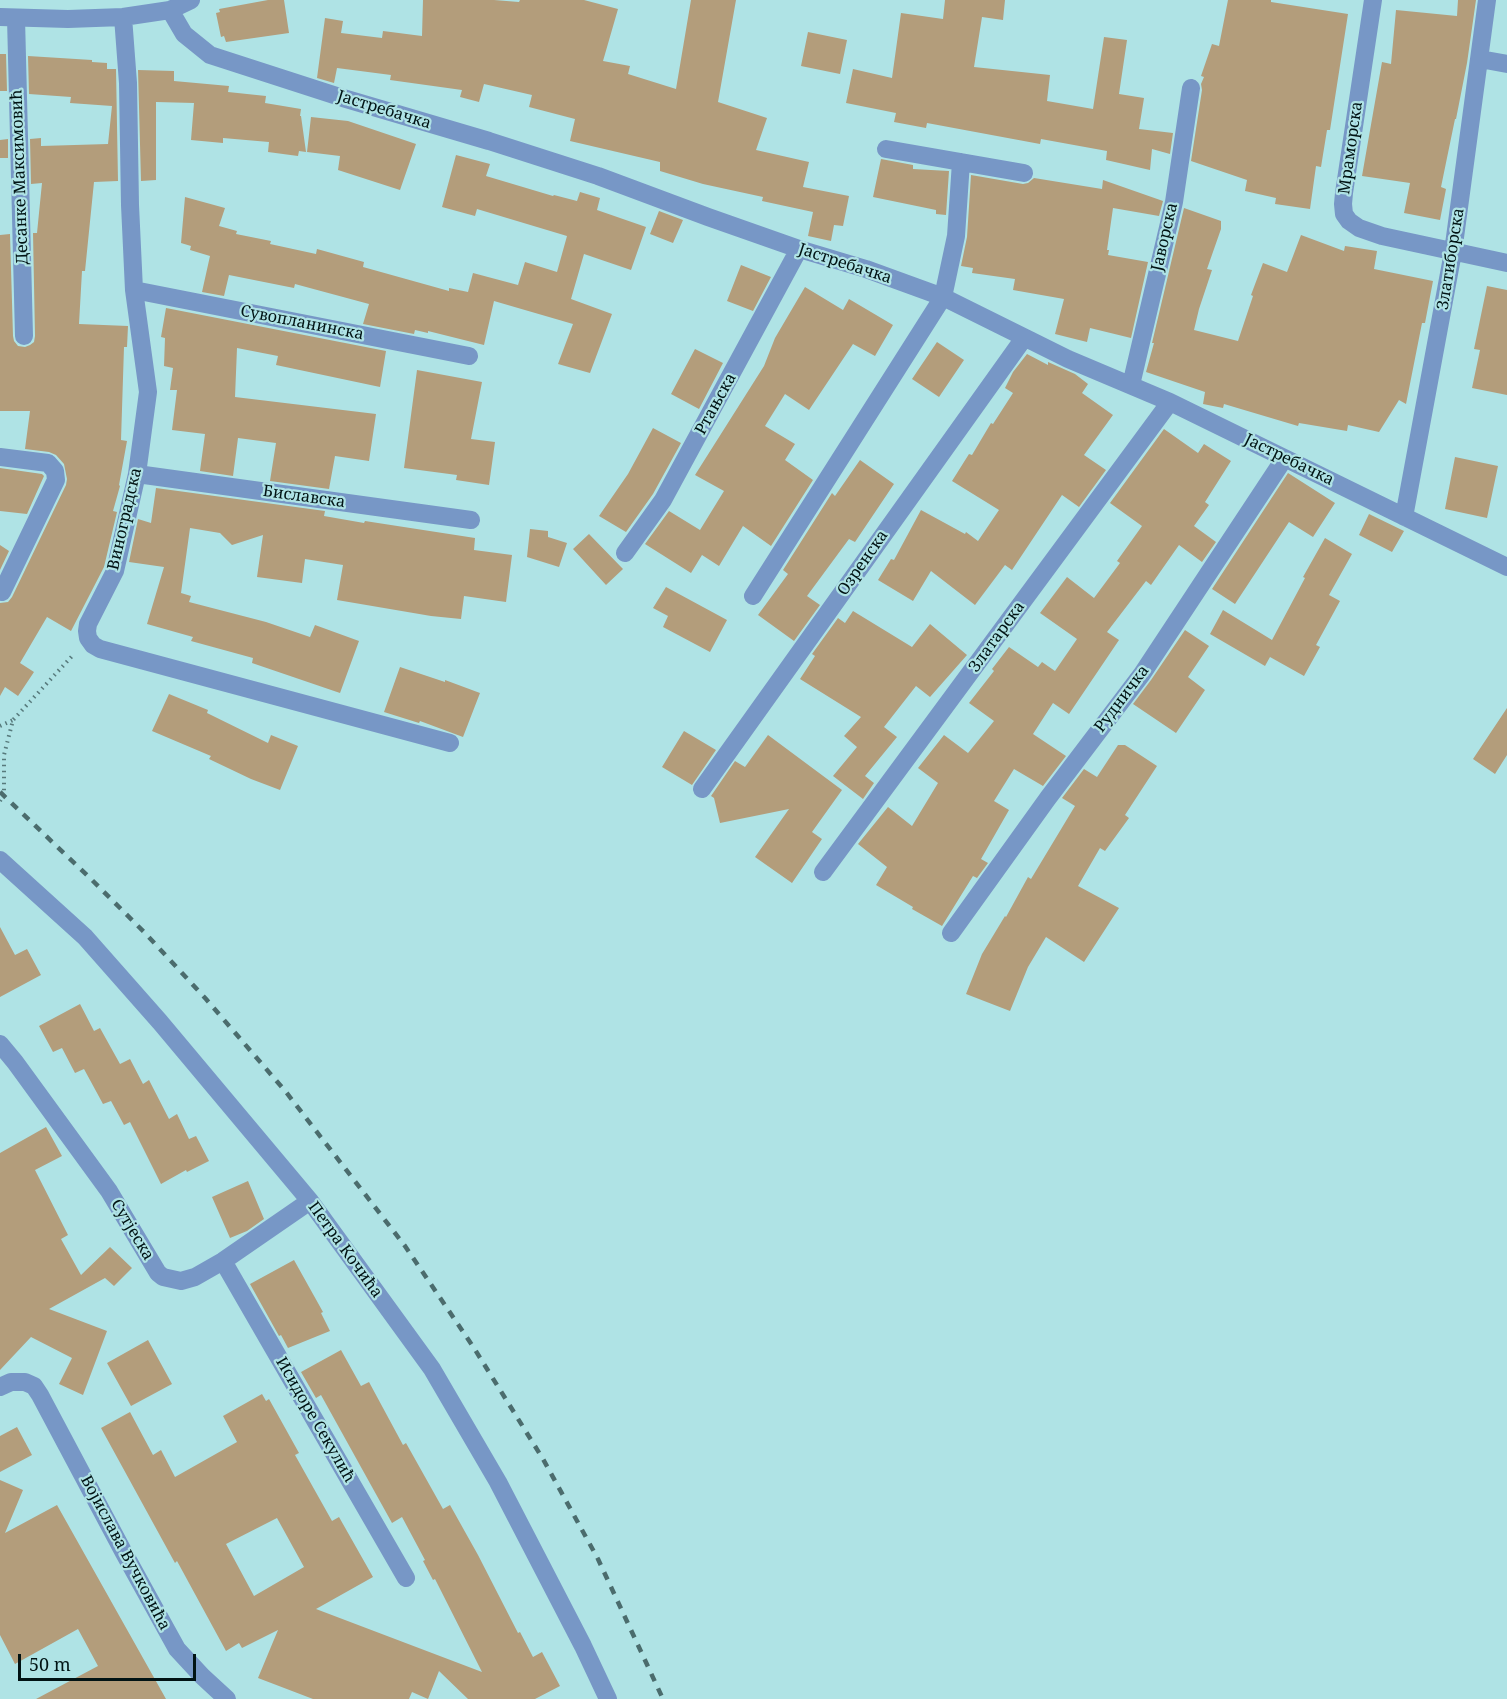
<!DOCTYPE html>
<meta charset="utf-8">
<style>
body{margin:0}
#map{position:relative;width:1507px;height:1699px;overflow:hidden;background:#afe3e5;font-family:"Noto Serif",serif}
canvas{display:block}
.scale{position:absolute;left:18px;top:1654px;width:178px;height:27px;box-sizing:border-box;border:3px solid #011314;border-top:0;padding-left:8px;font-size:18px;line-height:21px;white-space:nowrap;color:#011314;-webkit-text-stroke:4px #afe3e5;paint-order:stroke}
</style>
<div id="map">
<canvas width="1507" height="1699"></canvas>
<div class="scale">50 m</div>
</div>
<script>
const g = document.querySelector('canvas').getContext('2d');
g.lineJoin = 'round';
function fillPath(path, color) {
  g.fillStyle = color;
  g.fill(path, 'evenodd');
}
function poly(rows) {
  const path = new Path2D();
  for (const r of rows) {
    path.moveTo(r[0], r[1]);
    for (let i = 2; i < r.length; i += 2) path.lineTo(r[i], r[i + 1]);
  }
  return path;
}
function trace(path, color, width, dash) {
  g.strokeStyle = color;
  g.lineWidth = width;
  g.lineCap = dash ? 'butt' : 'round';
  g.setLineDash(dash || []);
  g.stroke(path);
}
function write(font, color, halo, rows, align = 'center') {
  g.font = font + ' "Noto Serif",serif';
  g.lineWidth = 4.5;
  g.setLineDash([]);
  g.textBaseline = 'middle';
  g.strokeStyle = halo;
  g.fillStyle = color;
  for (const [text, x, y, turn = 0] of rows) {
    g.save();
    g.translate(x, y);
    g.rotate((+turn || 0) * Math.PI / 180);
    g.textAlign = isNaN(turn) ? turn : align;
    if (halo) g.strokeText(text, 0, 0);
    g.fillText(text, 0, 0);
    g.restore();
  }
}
const building = poly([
 [268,0,284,0,289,33,226,42,224,36,221,37,216,13,220,12,219,9],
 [423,0,494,0,519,2,520,0,584,0,618,9,603,61,630,66,628,74,676,89,691,0,736,0,718,102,767,118,756,150,809,162,803,187,849,196,843,226,834,225,831,241,808,236,813,212,762,201,763,197,703,184,660,171,660,162,570,141,575,119,529,107,532,95,484,84,479,102,460,97,462,90,390,80,391,75,337,68,334,83,317,78,325,18,343,21,341,33,382,38,383,31,422,36],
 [945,0,1005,0,1003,20,982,17,974,67,1050,75,1047,101,1093,109,1104,37,1127,40,1119,94,1144,98,1139,129,1173,133,1170,154,1152,149,1150,170,1106,160,1107,151,1041,139,1040,144,927,123,926,128,894,122,896,113,846,103,853,69,892,78,901,13,943,19],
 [1228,0,1271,0,1271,2,1348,14,1330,130,1327,130,1321,167,1316,166,1310,209,1275,204,1276,198,1245,191,1247,180,1191,161,1202,90,1201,84,1204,77,1201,76,1212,44,1219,46],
 [1458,0,1476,0,1467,63,1456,119,1455,119,1441,187,1446,189,1440,220,1404,213,1410,183,1362,176,1382,62,1391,64,1396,10,1457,16],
 [808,32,847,40,840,74,801,66],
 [0,54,6,54,7,91,0,91],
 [28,56,92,60,92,62,107,63,107,69,116,69,118,181,94,182,85,271,82,271,79,324,128,326,127,347,124,347,121,440,127,441,119,485,120,486,113,511,117,512,104,567,71,631,47,617,20,663,34,672,18,696,5,687,0,696,0,603,8,602,12,597,66,485,67,479,64,464,56,455,49,452,25,449,30,411,0,411,0,235,10,234,13,336,14,341,18,346,25,347,30,345,34,342,35,336,33,233,37,233,42,183,31,184,30,139,41,138,41,146,108,144,112,106,70,103,71,97,29,94],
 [138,70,174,71,174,81,229,86,228,92,266,96,265,103,301,109,300,116,301,116,306,152,299,151,298,156,268,152,269,142,223,138,223,143,191,140,194,103,156,102,156,180,141,181],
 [311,117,348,121,416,144,400,190,338,170,340,156,307,152],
 [8,139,8,158,0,158,0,140],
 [456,155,490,164,486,176,553,196,554,195,577,201,580,192,600,198,597,210,646,227,631,270,584,254,571,299,612,314,590,373,558,364,573,324,494,301,484,345,428,331,428,333,415,330,414,334,363,324,369,304,295,284,294,288,229,275,224,296,202,292,210,256,190,250,191,246,181,243,185,197,225,208,219,226,237,231,236,234,271,241,270,244,316,254,317,249,364,262,363,267,449,291,449,288,468,292,473,273,518,285,525,262,557,272,567,236,477,209,475,216,442,207],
 [881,159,913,165,913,169,949,171,946,215,936,214,936,210,873,197],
 [971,175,1023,184,1028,183,1034,178,1102,189,1103,180,1163,201,1159,216,1113,208,1107,250,1109,250,1108,255,1148,262,1131,338,1090,328,1087,342,1055,334,1064,299,1013,290,1015,279,972,273,973,268,961,266,967,237],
 [1184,208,1221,221,1221,229,1207,269,1212,270,1199,309,1194,330,1238,341,1253,296,1251,295,1263,263,1287,272,1301,235,1344,251,1345,246,1377,251,1374,269,1433,281,1425,323,1422,323,1406,404,1399,400,1379,432,1348,425,1347,431,1299,423,1298,426,1224,404,1223,408,1203,404,1205,392,1146,372,1154,343,1152,343],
 [659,211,683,220,673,243,650,234],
 [741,265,771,277,753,311,727,301],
 [1487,286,1507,290,1507,395,1472,388,1480,350,1474,349],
 [805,287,843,310,849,299,893,325,875,356,853,344,809,410,785,394,765,426,795,444,785,460,813,480,771,546,743,526,719,566,702,555,691,573,645,544,669,511,700,530,724,491,695,475,764,366,775,338],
 [166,308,386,351,380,387,276,365,278,356,237,348,235,397,376,414,369,461,335,456,329,489,270,481,276,443,238,438,233,476,200,471,205,434,172,430,177,390,170,390,173,368,164,366,165,338,161,337],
 [937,342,964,360,939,397,912,379],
 [695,349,723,363,699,409,671,394],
 [1027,354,1048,365,1048,362,1075,374,1088,384,1082,393,1113,415,1084,455,1106,470,1079,507,1062,495,1012,570,1005,565,975,605,931,571,913,601,878,580,891,559,894,560,921,510,965,534,966,532,978,541,999,510,952,481,969,454,972,455,991,423,993,424,1013,393,1005,388,1013,372],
 [417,370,482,382,471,439,495,442,489,485,456,480,457,475,404,468],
 [653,428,681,443,653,494,626,532,599,516,628,474],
 [1164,429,1198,453,1204,444,1231,461,1205,502,1209,505,1194,526,1216,542,1202,562,1179,545,1151,585,1146,581,1107,632,1119,640,1069,714,1053,703,1033,734,1066,756,1043,786,1014,769,994,801,1009,810,981,859,988,863,977,878,973,876,942,926,912,909,913,907,876,885,887,867,858,844,888,807,912,826,938,783,918,768,944,735,968,753,994,721,969,703,994,671,992,669,1009,647,1038,667,1042,662,1055,671,1077,639,1040,613,1067,577,1094,598,1120,563,1117,561,1142,526,1110,503],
 [1455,457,1498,466,1487,518,1445,509],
 [860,460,894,484,855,542,849,539,807,596,820,605,794,641,758,615,788,574,783,570,832,493,835,496],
 [0,468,42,474,44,476,27,514,0,511],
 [1288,473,1335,503,1313,537,1289,522,1235,604,1212,589],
 [156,488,325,511,324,516,364,523,365,521,475,538,474,550,512,555,506,602,464,596,461,619,431,616,337,600,343,565,305,559,302,583,257,577,263,535,232,545,220,533,190,528,181,593,191,596,189,602,266,622,310,637,315,625,359,641,340,693,252,663,253,658,191,641,193,637,147,624,164,567,129,562,138,519,151,523],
 [1369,514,1404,531,1392,552,1359,535],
 [530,529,548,531,548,537,567,543,559,567,527,557],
 [589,534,623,569,606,585,573,549],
 [1325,538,1352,554,1329,595,1340,601,1316,645,1320,647,1304,676,1270,657,1265,666,1210,634,1223,610,1272,640,1305,578,1303,577],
 [0,545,9,551,0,570],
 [666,587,727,620,710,652,663,627,668,616,653,608],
 [853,611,912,647,930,624,967,655,930,697,916,686,884,727,897,737,865,776,874,783,863,799,833,776,857,747,844,736,861,717,800,679,815,656,812,654,838,618,845,623],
 [1185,630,1209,646,1188,677,1205,690,1176,733,1133,704,1151,680],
 [400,667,445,682,445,680,480,693,463,737,420,721,419,723,384,712],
 [169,694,208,710,207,713,268,743,271,735,298,746,280,790,251,779,209,759,211,756,152,731],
 [1507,708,1507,755,1495,774,1473,759],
 [684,731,716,750,692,785,662,767],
 [768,735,842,790,812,832,822,839,792,883,755,857,789,809,720,823,714,798,711,796,735,761,745,767],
 [1118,745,1125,745,1157,766,1125,815,1129,818,1105,851,1100,848,1078,886,1119,908,1084,962,1046,937,1028,967,1010,1011,966,994,982,954,1005,916,1006,917,1028,877,1031,879,1075,806,1062,798,1084,769,1097,777],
 [0,927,15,955,27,949,41,975,0,997],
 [80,1004,94,1031,100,1028,120,1064,130,1059,143,1084,149,1080,169,1119,177,1114,189,1139,196,1136,209,1161,187,1172,186,1170,161,1184,130,1122,124,1125,111,1101,103,1104,84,1069,75,1073,62,1048,53,1052,39,1026],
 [46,1127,62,1156,35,1170,68,1235,61,1239,81,1275,110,1247,132,1268,114,1286,105,1278,49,1309,107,1331,83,1395,59,1384,72,1358,31,1337,0,1370,0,1153],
 [248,1181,264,1219,247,1231,230,1238,212,1197],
 [294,1260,323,1312,321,1313,330,1331,288,1348,281,1335,279,1336,250,1284],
 [148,1340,172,1384,131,1406,107,1363],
 [341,1350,361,1386,369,1382,403,1445,406,1443,443,1509,450,1505,478,1555,518,1633,520,1632,533,1657,542,1652,560,1686,535,1699,468,1699,439,1671,428,1699,412,1692,409,1699,313,1699,258,1678,278,1630,242,1648,239,1643,226,1651,177,1561,175,1563,101,1428,130,1412,153,1455,161,1450,175,1477,237,1442,223,1416,262,1394,266,1401,269,1399,299,1453,295,1455,332,1521,339,1517,373,1577,316,1609,482,1672,435,1579,433,1580,423,1561,425,1560,402,1517,392,1523,321,1395,316,1398,301,1372],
 [277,1518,304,1567,254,1596,226,1544],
 [17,1427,32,1455,0,1472,0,1436],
 [0,1480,23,1490,5,1533,57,1505,166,1699,36,1699,98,1666,78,1629,15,1664,0,1635]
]);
const path = poly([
 [0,726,13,720],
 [0,801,4,795,4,755,13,720,74,654]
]);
const minor = poly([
 [1373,0,1344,193,1343,204,1344,214,1349,221,1359,228,1382,236,1507,263],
 [170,10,184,34,210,55,343,98,489,141,598,176,708,217,799,249,866,269,943,297,1068,359,1170,402,1507,567],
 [0,17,68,19,123,17,170,10,191,0],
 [123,17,128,83,130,205,134,290,148,392,137,474,115,571,88,624,87,631,88,638,93,645,100,649,450,743],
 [16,18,24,336],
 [1480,59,1507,64],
 [886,149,1024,173],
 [134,290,469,356],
 [1131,385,1174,202,1191,88],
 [0,457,48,463,55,471,56,480,2,592,0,591],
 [137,474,471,520],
 [1404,517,1453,252,1487,0],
 [625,553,663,500,799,249],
 [753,596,943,297,956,236,961,162],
 [702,789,1024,338],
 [0,860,85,937,160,1022,310,1201,432,1369,498,1482,583,1646,608,1699],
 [823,872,1170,402],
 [951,933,1048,798,1142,674,1284,459],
 [0,1044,15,1062,109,1191,158,1273,163,1277,181,1281,195,1277,223,1261,310,1201],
 [223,1261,406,1578],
 [0,1387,11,1382,25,1382,34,1386,40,1395,124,1553,177,1649,202,1676,227,1699]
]);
const rail = poly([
 [0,792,91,879,145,933,206,999,286,1092,405,1246,474,1348,543,1459,598,1559,663,1699]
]);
const streetNames = [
 ["Јастребачка",384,110,17],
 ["Мраморска",1351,148,-82],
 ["Десанке Максимовић",20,177,-92],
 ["Јаворска",1165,237,-77],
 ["Златиборска",1451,259,-81],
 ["Јастребачка",845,264,18],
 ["Сувопланинска",302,323,11],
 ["Ртањска",716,404,-61],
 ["Јастребачка",1289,460,26],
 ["Биславска",304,497,8],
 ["Виноградска",125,519,-77],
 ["Озренска",863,563,-55],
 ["Златарска",997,637,-54],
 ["Рудничка",1122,699,-53],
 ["Сутјеска",132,1230,59],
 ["Петра Кочића",345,1250,54],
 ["Исидоре Секулић",315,1420,60],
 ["Војислава Вучковића",125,1553,62]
];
fillPath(building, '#b39d7b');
trace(path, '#577a7c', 4, [1.5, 4.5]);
trace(minor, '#7797c6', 18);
trace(rail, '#4b6c6d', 4.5, [8, 8]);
write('16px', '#011314', '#afe3e5', streetNames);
</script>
